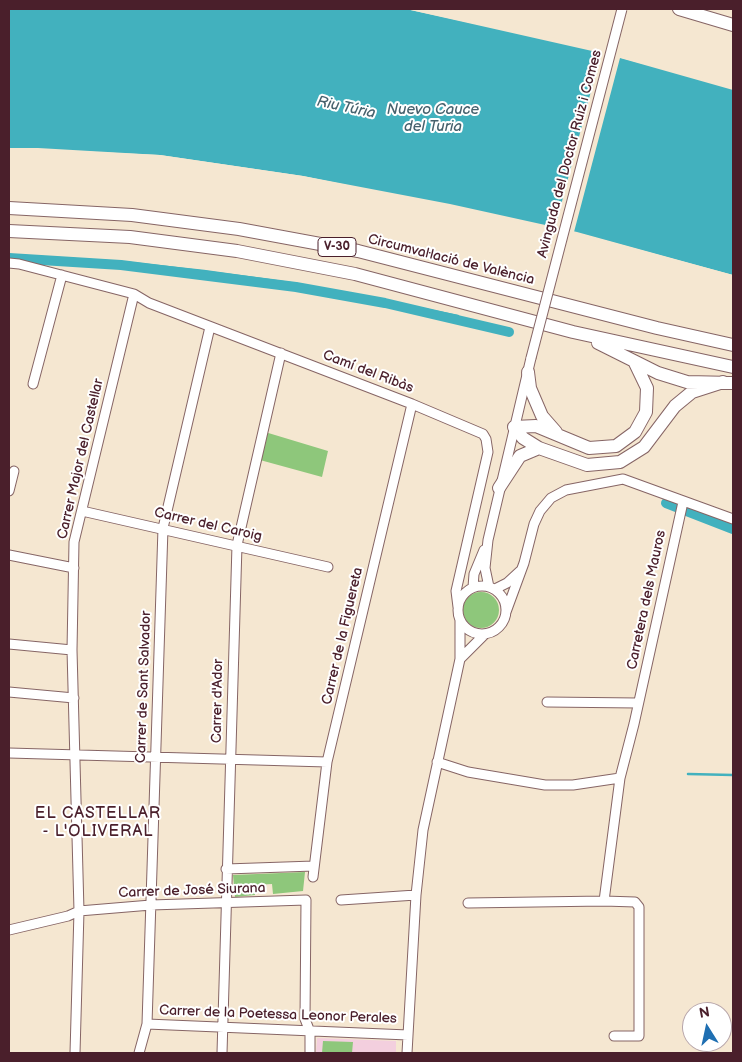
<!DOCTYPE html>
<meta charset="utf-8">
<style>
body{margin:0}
#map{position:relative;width:742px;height:1062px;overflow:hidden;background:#f5e7d1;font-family:"Balsamiq Sans",sans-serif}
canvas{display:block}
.frame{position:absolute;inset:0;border:10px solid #4a1f2b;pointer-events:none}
.north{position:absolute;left:682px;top:1002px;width:50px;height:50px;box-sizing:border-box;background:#fff;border:1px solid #b7a5aa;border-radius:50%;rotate:350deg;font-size:14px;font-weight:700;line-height:20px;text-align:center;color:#4a1f2b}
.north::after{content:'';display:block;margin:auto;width:18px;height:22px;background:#1f6fb2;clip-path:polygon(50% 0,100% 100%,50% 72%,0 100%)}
</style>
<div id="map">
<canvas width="742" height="1062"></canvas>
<div class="frame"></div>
<div class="north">N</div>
</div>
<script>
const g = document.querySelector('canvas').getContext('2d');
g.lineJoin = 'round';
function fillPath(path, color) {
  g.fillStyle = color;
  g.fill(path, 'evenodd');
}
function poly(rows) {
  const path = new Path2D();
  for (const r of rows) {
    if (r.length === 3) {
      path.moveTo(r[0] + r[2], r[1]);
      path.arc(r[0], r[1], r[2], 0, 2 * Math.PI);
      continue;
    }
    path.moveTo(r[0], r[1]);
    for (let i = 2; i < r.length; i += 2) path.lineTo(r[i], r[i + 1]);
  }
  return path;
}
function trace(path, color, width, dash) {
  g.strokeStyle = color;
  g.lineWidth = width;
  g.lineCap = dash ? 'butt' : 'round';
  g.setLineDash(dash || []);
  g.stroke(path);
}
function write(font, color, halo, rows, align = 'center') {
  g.font = font + ' "Balsamiq Sans",sans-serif';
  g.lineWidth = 4;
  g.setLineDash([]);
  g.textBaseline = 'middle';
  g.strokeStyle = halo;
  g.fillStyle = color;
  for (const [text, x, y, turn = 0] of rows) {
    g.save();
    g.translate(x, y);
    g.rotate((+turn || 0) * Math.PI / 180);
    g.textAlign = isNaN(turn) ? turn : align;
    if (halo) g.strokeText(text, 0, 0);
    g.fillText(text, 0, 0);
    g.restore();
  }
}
const built = poly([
 [317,1038,396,1041,396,1053,316,1053]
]);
const green = poly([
 [265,432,328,451,322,477,260,460],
 [481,610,18],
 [305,872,303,891,273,894,272,884,255,885,255,895,235,897,233,875],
 [323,1041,353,1042,352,1053,322,1053]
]);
const water = poly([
 [9,9,406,9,573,45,733,88,733,275,577,232,450,204,303,176,160,155,9,148]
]);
const pier = poly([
 [406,9,419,9,574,42,733,86,733,90,620,58,574,232,733,275,733,277,576,235,449,207,303,178,160,158,9,151,9,148,38,148,160,155,303,176,555,228,601,53]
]);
const stream = poly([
 [9,255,121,262,204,271,297,284,458,316],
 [688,774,733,775]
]);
const canal = poly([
 [9,258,121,265,296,287,385,303,509,332],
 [666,503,733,529]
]);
const minor = poly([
 [9,263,19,264,134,294,149,303,412,404,483,434,486,439,488,452,456,591,458,607],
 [33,384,62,275],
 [9,491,14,471],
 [82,511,328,567],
 [9,555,74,568],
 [482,610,24],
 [473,587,474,574,484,550],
 [489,587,485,568,488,540,531,358],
 [495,589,507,583,520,571],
 [506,612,524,563,534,524,540,511,551,498,566,490,623,479,733,519],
 [9,644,72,650],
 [460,659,485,634],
 [9,692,74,698],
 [547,702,637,703],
 [9,753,327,762],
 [437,762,468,772,545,785,573,785,620,778],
 [226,869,314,866],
 [313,877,327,762,412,404],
 [341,900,416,895],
 [604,901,635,902,639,907,639,1036,614,1036],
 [468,903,604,901,620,778,634,724,683,502],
 [9,930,68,916,79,911,151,905,306,900,305,1019,310,1032,310,1053],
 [147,1024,408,1035],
 [75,1053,79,911,72,650,74,542,134,294],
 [139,1053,147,1024,163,528,210,327],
 [222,1053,237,545,281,353],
 [407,1053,416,895,423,830,460,659,460,620]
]);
const highway = poly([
 [679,9,733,25],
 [9,208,132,215,239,229,358,251,657,328,733,345],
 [9,231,130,237,237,251,355,274,573,332,733,367],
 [634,361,658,373,687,382,733,383],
 [528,372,530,388,542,416,556,432],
 [514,427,536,426,589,448,616,446,635,432,646,412,647,388,634,361,598,343],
 [514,427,523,438,539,448,587,465,620,462,644,447,675,406,692,392,723,382],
 [499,488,520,456,539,448]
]);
const minorBridge = poly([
 [531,358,622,9]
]);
const shields = [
 [337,247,38]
];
const shieldNames = [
 ["V-30",337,247]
];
const streetNames = [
 ["Avinguda del Doctor Ruiz i Comes",570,154,-75],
 ["Circumval·lació de València",451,260,14],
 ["Camí del Ribàs",368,372,21],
 ["Carrer Major del Castellar",81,459,-77],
 ["Carrer del Caroig",208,525,13],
 ["Carretera dels Mauros",647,600,-78],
 ["Carrer de la Figuereta",343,636,-77],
 ["Carrer de Sant Salvador",144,687,-88],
 ["Carrer d'Ador",218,701,-89],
 ["Carrer de José Siurana",192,891,-2],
 ["Carrer de la Poetessa Leonor Perales",278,1015,2]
];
const waterNames = [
 ["Riu Túria",346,108,12],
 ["Nuevo Cauce",433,110],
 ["del Turia",433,127]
];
const quarterNames = [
 ["EL CASTELLAR",98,814],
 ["- L'OLIVERAL",98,832]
];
fillPath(built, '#f3cfde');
fillPath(green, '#8ec77b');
fillPath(water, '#42b1be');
fillPath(pier, '#f5e7d1');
trace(stream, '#42b1be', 2.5);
trace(canal, '#42b1be', 10);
trace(minor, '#866565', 11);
trace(highway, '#866565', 14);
trace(minor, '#fff', 9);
trace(highway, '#fff', 12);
trace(minorBridge, '#866565', 11, []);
trace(minorBridge, '#fff', 9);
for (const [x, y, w] of shields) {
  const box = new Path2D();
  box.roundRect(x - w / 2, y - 9.5, w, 19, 4);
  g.fillStyle = '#fff';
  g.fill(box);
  trace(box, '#4a1f2b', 1);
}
write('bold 12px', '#4a1f2b', null, shieldNames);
write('14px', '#4a1f2b', '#fff', streetNames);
write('italic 15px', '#46616d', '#fff', waterNames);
g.letterSpacing = '1px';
write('16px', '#4a1f2b', '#fff', quarterNames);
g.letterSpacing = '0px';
</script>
